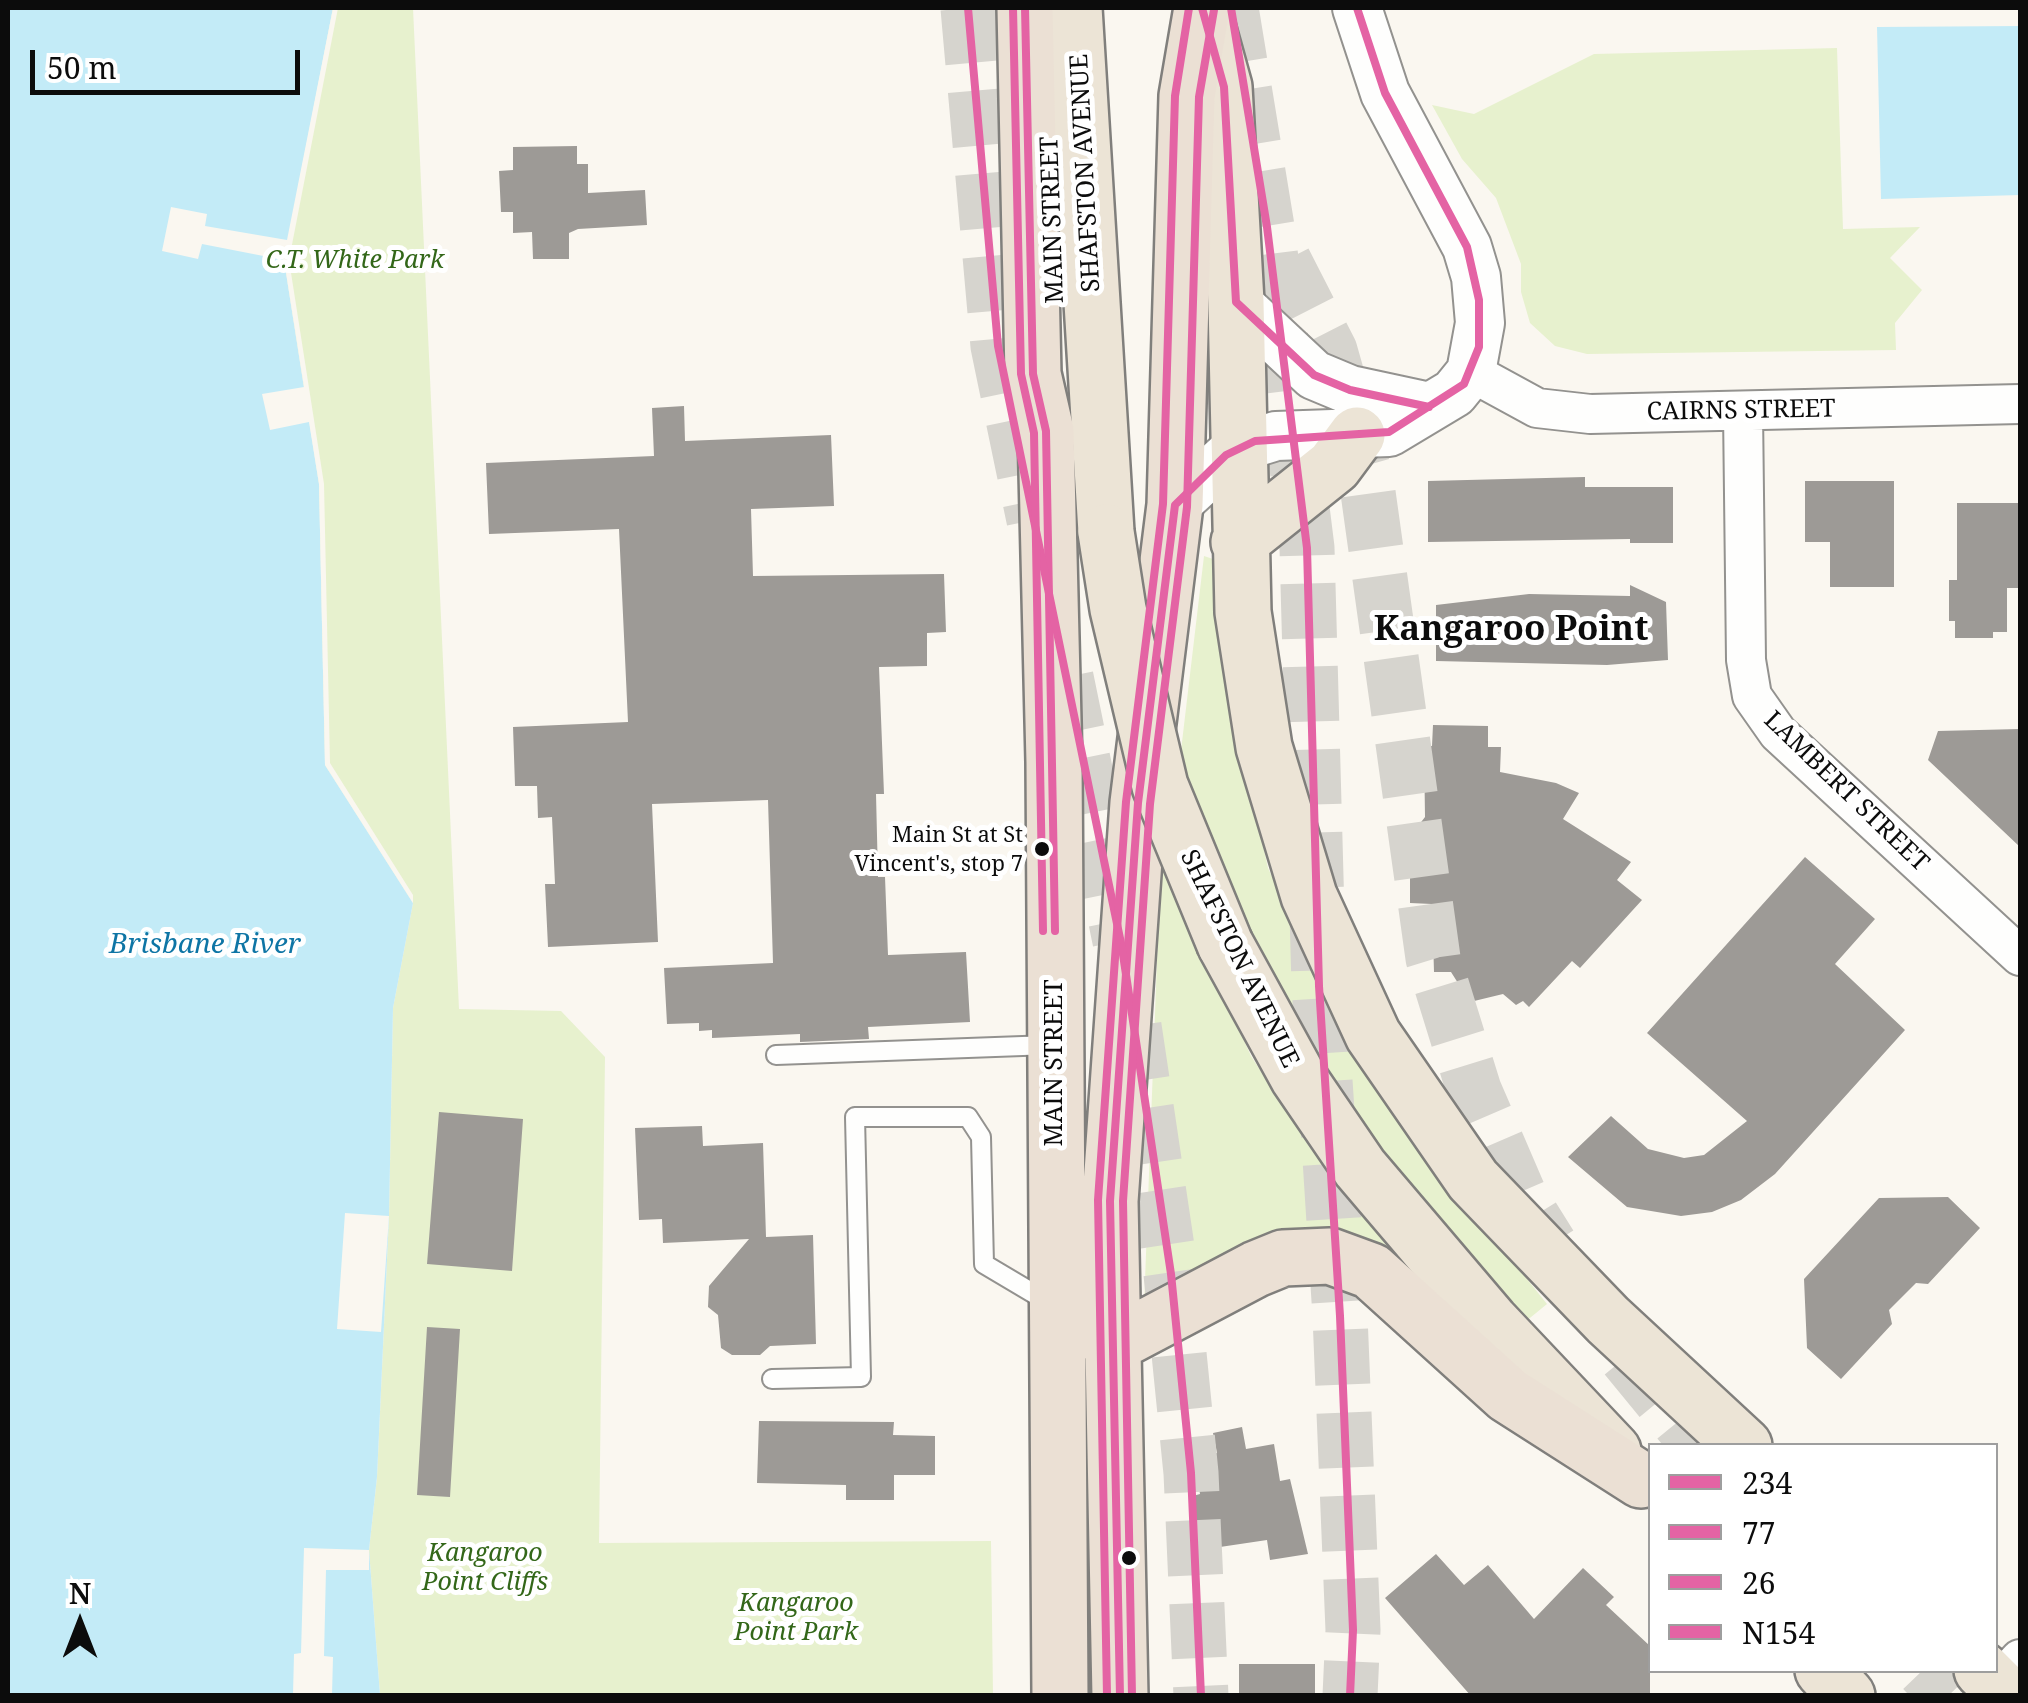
<!DOCTYPE html>
<style>
body{margin:0}
#map{position:relative;width:2028px;height:1703px;overflow:hidden;background:#faf7f0;font-family:"Noto Serif",serif}
canvas{display:block}
.frame{position:absolute;inset:0;border:10px solid #0c0c0c;pointer-events:none}
.legend{position:absolute;left:1648px;top:1443px;width:350px;height:230px;box-sizing:border-box;background:#fff;border:2px solid #9e9e9e;margin:0;padding:12px 18px;list-style:none;font-size:30px;color:#0c0c0c}
.legend li{display:flex;align-items:center;gap:20px;height:50px}
.legend b{width:50px;border:2px solid #9e9e9e}
.north{position:absolute;left:30px;top:1573px;width:100px;height:100px;-webkit-text-stroke:8px #fff;paint-order:stroke;rotate:0deg;font-size:28px;font-weight:700;line-height:40px;text-align:center;color:#0c0c0c}
.north::after{content:'';display:block;margin:auto;width:35px;height:45px;background:#0c0c0c;clip-path:polygon(50% 0,100% 100%,50% 72%,0 100%)}
.scale{position:absolute;left:30px;top:50px;width:270px;height:45px;box-sizing:border-box;border:5px solid #0c0c0c;border-top:0;padding-left:12px;font-size:30px;line-height:35px;white-space:nowrap;color:#0c0c0c;-webkit-text-stroke:8px #fff;paint-order:stroke}
</style>
<div id="map">
<canvas width="2028" height="1703"></canvas>
<div class="frame"></div>
<ul class="legend">
<li><b style="height:12px;background:#e463a4"></b>234</li>
<li><b style="height:12px;background:#e463a4"></b>77</li>
<li><b style="height:12px;background:#e463a4"></b>26</li>
<li><b style="height:12px;background:#e463a4"></b>N154</li>
</ul>
<div class="north">N</div>
<div class="scale">50 m</div>
</div>
<script>
const g = document.querySelector('canvas').getContext('2d');
g.lineJoin = 'round';
function fillPath(path, color) {
  g.fillStyle = color;
  g.fill(path, 'evenodd');
}
function poly(rows) {
  const path = new Path2D();
  for (const r of rows) {
    path.moveTo(r[0], r[1]);
    for (let i = 2; i < r.length; i += 2) path.lineTo(r[i], r[i + 1]);
  }
  return path;
}
function trace(path, color, width, dash) {
  g.strokeStyle = color;
  g.lineWidth = width;
  g.lineCap = dash ? 'butt' : 'round';
  g.setLineDash(dash || []);
  g.stroke(path);
}
function write(font, color, halo, rows, align = 'center') {
  g.font = font + ' "Noto Serif",serif';
  g.lineWidth = 10;
  g.setLineDash([]);
  g.textBaseline = 'middle';
  g.strokeStyle = halo;
  g.fillStyle = color;
  for (const [text, x, y, turn = 0] of rows) {
    g.save();
    g.translate(x, y);
    g.rotate((+turn || 0) * Math.PI / 180);
    g.textAlign = isNaN(turn) ? turn : align;
    if (halo) g.strokeText(text, 0, 0);
    g.fillText(text, 0, 0);
    g.restore();
  }
}
const green = poly([
 [333,8,413,8,459,1009,561,1011,605,1057,599,1543,991,1541,993,1695,380,1695,369,1550,377,1477,389,1216,393,1008,413,903,325,765,319,484,284,260],
 [1837,48,1843,229,1920,227,1890,258,1922,290,1895,323,1896,350,1587,354,1555,346,1530,323,1521,292,1521,264,1496,198,1462,159,1432,105,1474,114,1594,54],
 [1204,556,1216,560,1244,761,1268,868,1301,938,1407,1129,1547,1304,1525,1322,1364,1131,1278,993,1215,861,1180,759],
 [1161,854,1251,1056,1310,1148,1401,1264,1144,1307]
]);
const water = poly([
 [8,8,333,8,284,260,319,484,325,765,413,903,393,1008,389,1216,377,1477,369,1550,380,1695,8,1696],
 [2020,26,2020,195,1881,199,1877,27]
]);
const pier = poly([
 [333,8,338,8,289,260,324,484,330,763,413,895,413,903,325,765,319,484,309,422,270,430,262,394,304,387,284,260,202,244,198,259,162,251,171,207,207,214,205,226,287,240],
 [345,1213,389,1216,381,1332,337,1329],
 [304,1548,369,1550,369,1570,326,1570,324,1656,333,1657,332,1695,293,1695,294,1654,301,1653]
]);
const building = poly([
 [577,146,577,164,588,164,588,193,645,190,647,225,578,229,569,233,569,259,533,259,532,232,513,233,513,212,501,212,499,171,513,170,513,147],
 [684,406,685,441,831,435,834,506,751,509,753,576,944,574,946,632,927,633,927,666,879,667,884,794,876,794,878,877,885,877,888,955,966,952,970,1022,868,1027,869,1039,800,1042,800,1034,712,1038,712,1030,699,1031,699,1023,667,1024,664,968,773,963,768,800,652,804,658,942,548,947,545,884,555,884,552,817,538,818,537,786,515,786,513,727,628,722,619,529,489,534,486,463,654,456,652,408],
 [1585,477,1585,487,1673,487,1673,543,1630,543,1630,539,1428,542,1428,481],
 [1805,481,1894,481,1894,587,1830,587,1830,542,1805,542],
 [1957,503,2020,503,2020,588,2007,588,2007,632,1993,632,1993,638,1955,638,1955,621,1949,621,1949,580,1957,580],
 [1630,585,1666,602,1668,660,1607,665,1436,661,1436,605,1529,594,1630,596],
 [1433,725,1488,726,1488,747,1501,747,1500,772,1556,783,1579,793,1563,819,1631,862,1617,880,1642,900,1580,968,1572,961,1529,1007,1523,1001,1516,1005,1503,994,1470,1002,1451,972,1434,972,1432,904,1410,903,1410,847,1412,834,1425,817,1424,746,1432,746],
 [2020,729,2020,847,1928,760,1938,731],
 [1805,857,1875,919,1835,964,1905,1030,1775,1174,1741,1200,1712,1212,1681,1216,1627,1207,1568,1157,1611,1116,1648,1149,1684,1158,1704,1155,1747,1121,1647,1033],
 [439,1112,523,1119,512,1271,427,1264],
 [702,1126,703,1146,763,1143,766,1237,813,1235,816,1344,770,1346,760,1355,732,1355,721,1348,718,1315,708,1307,709,1286,749,1239,663,1243,662,1219,639,1220,635,1128],
 [1948,1197,1980,1228,1928,1284,1916,1283,1889,1310,1892,1324,1841,1379,1807,1348,1804,1279,1879,1198],
 [427,1327,460,1329,450,1497,417,1495],
 [759,1421,894,1422,893,1435,935,1436,935,1475,894,1475,894,1500,846,1500,846,1485,757,1483],
 [1242,1427,1246,1449,1274,1444,1280,1481,1290,1479,1308,1554,1270,1560,1267,1540,1220,1547,1218,1540,1208,1542,1207,1532,1195,1534,1189,1497,1200,1494,1194,1458,1217,1453,1213,1433],
 [1436,1554,1464,1585,1488,1565,1534,1619,1583,1568,1614,1597,1606,1605,1650,1646,1650,1696,1471,1696,1385,1598],
 [1239,1664,1315,1664,1315,1696,1239,1696]
]);
const motorwayTunnel = poly([
 [968,8,998,346,1034,520],
 [1231,8,1267,227,1307,548,1319,986,1340,1316,1353,1630,1350,1696],
 [1284,261,1330,351,1366,478,1433,958,1474,1090,1520,1197,1550,1245],
 [1066,677,1120,941],
 [1134,1026,1171,1274,1191,1473,1201,1696],
 [1626,1357,1699,1446],
 [1923,1670,1948,1696]
]);
const service = poly([
 [776,1055,1050,1045],
 [772,1379,861,1377,855,1117,968,1117,981,1137,984,1264,1048,1302]
]);
const minor = poly([
 [1471,372,1537,408,1590,414,2020,404],
 [1743,411,1746,660,1752,696,1778,733,2020,956],
 [1985,1696,2020,1659]
]);
const tertiary = poly([
 [1236,302,1314,375,1350,390,1429,407],
 [1175,505,1237,448,1276,436,1389,432,1454,393,1471,372,1480,323,1476,277,1467,247,1385,93,1357,8]
]);
const primary = poly([
 [1074,8,1106,532],
 [1202,8,1224,87,1236,302,1243,612,1264,747,1309,896,1373,1035,1473,1180,1608,1320,1744,1446],
 [1239,542,1334,466,1357,435],
 [1225,944,1298,1077,1360,1168,1491,1322,1613,1451],
 [1823,1670,1847,1696],
 [1982,1670,2008,1696]
]);
const trunk = poly([
 [1025,8,1033,374,1046,431,1054,762,1060,1696],
 [1110,1346,1256,1269,1283,1258,1330,1256,1371,1271,1508,1395,1641,1480],
 [1120,1696,1110,1201,1138,803,1175,505,1187,96,1202,8]
]);
const primaryBridge = poly([
 [1106,532,1118,609,1160,786,1225,944]
]);
const bus1 = poly([
 [1025,8,1033,374,1046,431,1055,931],
 [1202,8,1224,87,1236,302,1314,375,1350,390,1429,407],
 [1120,1696,1110,1201,1138,803,1175,505,1226,455,1255,441,1389,432,1464,384,1479,347,1479,300,1467,247,1385,93,1357,8]
]);
const bus2 = poly([
 [968,8,998,346,1122,948,1171,1274,1191,1473,1201,1696],
 [1231,8,1267,227,1307,548,1319,986,1340,1316,1353,1630,1350,1696]
]);
const bus3 = poly([
 [1013,8,1021,374,1034,433,1043,931],
 [1132,1696,1123,1201,1150,804,1187,507,1199,97,1214,10]
]);
const bus4 = poly([
 [1107,1696,1098,1200,1126,802,1163,504,1175,96,1189,8]
]);
const markers = [
 [1042,849,9,"#0c0c0c"],
 [1129,1558,9,"#0c0c0c"]
];
const busNames = [
 ["Main St at St",1023,836],
 ["Vincent's, stop 7",1023,865]
];
const streetNames = [
 ["SHAFSTON AVENUE",1086,173,-93],
 ["MAIN STREET",1053,220,-92],
 ["CAIRNS STREET",1741,411,-1],
 ["LAMBERT STREET",1846,792,44],
 ["SHAFSTON AVENUE",1239,959,64],
 ["MAIN STREET",1055,1063,-90]
];
const parkNames = [
 ["C.T. White Park",355,261],
 ["Kangaroo",485,1554],
 ["Point Cliffs",485,1583],
 ["Kangaroo",796,1604],
 ["Point Park",796,1633]
];
const waterNames = [
 ["Brisbane River",205,945]
];
const districtNames = [
 ["Kangaroo Point",1511,630]
];
fillPath(green, '#e7f1ce');
fillPath(water, '#c3ebf7');
fillPath(pier, '#faf7f0');
fillPath(building, '#9d9a96');
trace(motorwayTunnel, '#d6d4ce', 55, [55, 28]);
trace(service, '#93928f', 22);
trace(minor, '#93928f', 42);
trace(tertiary, '#93928f', 52);
trace(primary, '#807f7c', 60);
trace(trunk, '#807f7c', 60);
trace(service, '#fefefd', 18);
trace(minor, '#fefefd', 38);
trace(tertiary, '#fefefd', 48);
trace(primary, '#ece4d6', 55);
trace(trunk, '#ebe0d4', 55);
trace(primaryBridge, '#807f7c', 60, []);
trace(primaryBridge, '#ece4d6', 55);
trace(bus1, '#e463a4', 8);
trace(bus2, '#e463a4', 8);
trace(bus3, '#e463a4', 8);
trace(bus4, '#e463a4', 8);
for (const [x, y, r, color] of markers) {
  const dot = new Path2D();
  dot.arc(x, y, r, 0, 2 * Math.PI);
  g.fillStyle = color;
  g.fill(dot);
  trace(dot, '#fff', 4);
}
write('22px', '#0c0c0c', '#fff', busNames, 'right');
write('25px', '#0c0c0c', '#fff', streetNames);
write('italic 25px', '#336719', '#fff', parkNames);
write('italic 28px', '#0e75a5', '#fff', waterNames);
write('bold 35px', '#0c0c0c', '#fff', districtNames);
</script>
